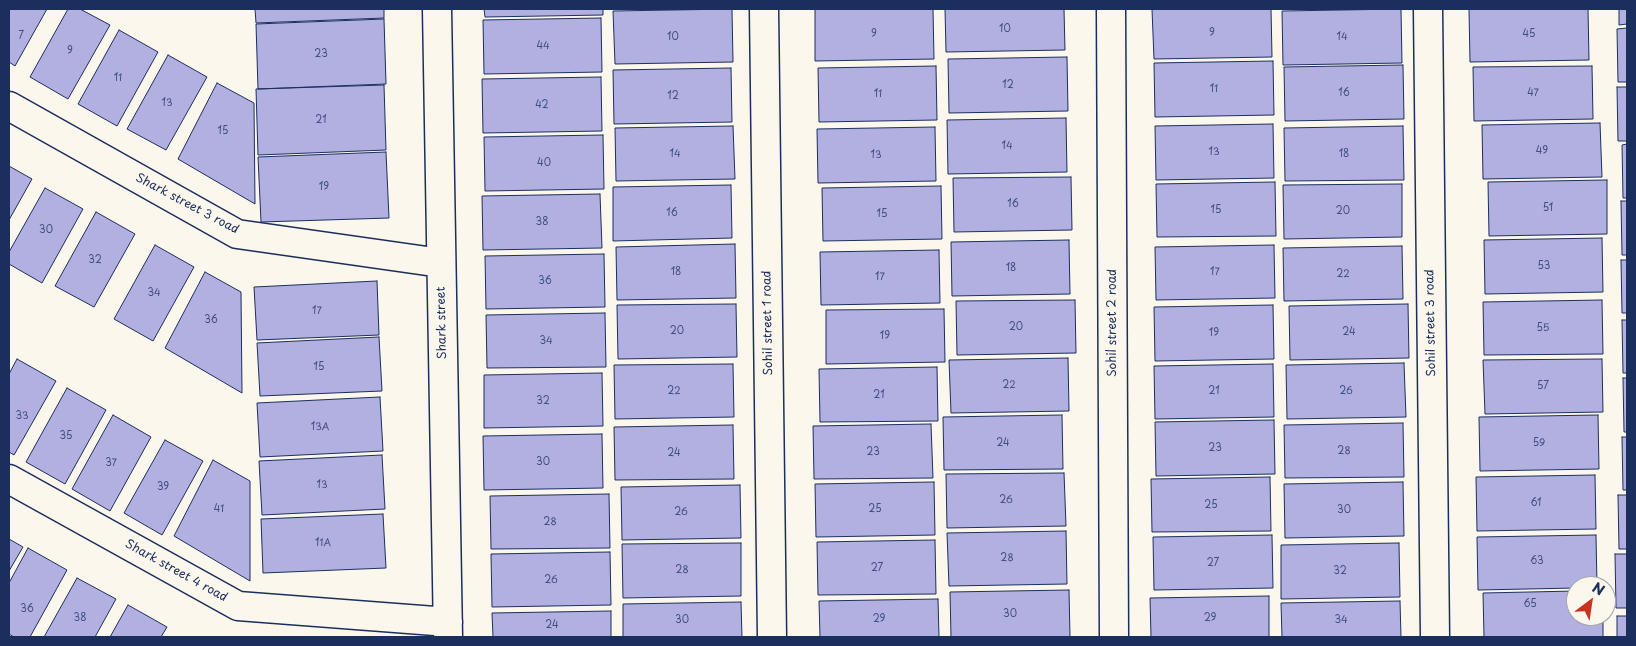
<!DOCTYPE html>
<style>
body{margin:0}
#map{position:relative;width:1636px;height:646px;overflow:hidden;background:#fbf7ec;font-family:"Playpen Sans",sans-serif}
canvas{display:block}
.frame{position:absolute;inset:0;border:10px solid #1b2f5e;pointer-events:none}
.north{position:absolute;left:1566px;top:576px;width:50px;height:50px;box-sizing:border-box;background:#fbf7ec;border:1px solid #a1a7b3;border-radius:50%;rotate:31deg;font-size:14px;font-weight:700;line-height:20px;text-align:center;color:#1b2f5e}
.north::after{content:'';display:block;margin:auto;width:18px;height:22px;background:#c8321e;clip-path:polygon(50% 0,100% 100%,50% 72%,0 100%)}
</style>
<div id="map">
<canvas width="1636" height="646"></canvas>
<div class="frame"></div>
<div class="north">N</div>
</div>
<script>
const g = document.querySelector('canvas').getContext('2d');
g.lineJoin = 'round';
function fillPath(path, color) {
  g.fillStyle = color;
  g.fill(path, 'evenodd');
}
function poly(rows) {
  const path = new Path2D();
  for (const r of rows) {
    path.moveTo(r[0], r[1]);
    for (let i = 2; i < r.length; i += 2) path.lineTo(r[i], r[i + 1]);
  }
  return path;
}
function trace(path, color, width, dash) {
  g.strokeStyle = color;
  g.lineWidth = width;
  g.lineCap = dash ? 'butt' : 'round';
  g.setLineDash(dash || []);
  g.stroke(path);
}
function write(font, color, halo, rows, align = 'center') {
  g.font = font + ' "Playpen Sans",sans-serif';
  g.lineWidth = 5;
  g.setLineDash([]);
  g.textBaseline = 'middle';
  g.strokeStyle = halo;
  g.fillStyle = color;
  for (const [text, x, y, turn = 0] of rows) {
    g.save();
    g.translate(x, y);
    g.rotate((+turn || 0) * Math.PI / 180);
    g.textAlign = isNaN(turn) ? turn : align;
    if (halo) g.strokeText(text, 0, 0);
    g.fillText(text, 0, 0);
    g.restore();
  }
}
const building = poly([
 [9,9,47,9,15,66,9,62,9,9],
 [68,9,80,9,110,25,68,99,30,77,68,9],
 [255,9,384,9,384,18,256,23,255,9],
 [484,9,603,9,603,15,485,17,484,9],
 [732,9,733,62,615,64,613,11,732,9],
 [815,9,933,9,934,59,815,61,815,9],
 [945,9,1064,9,1065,50,946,52,945,9],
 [1152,9,1271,9,1272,57,1154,59,1152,9],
 [1401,9,1402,63,1283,65,1282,11,1401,9],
 [1469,9,1588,9,1589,60,1470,62,1469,9],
 [1619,9,1627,9,1627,24,1619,25,1619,9],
 [601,18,602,72,484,74,483,20,601,18],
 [384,19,386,84,258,89,256,24,384,19],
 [1627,28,1627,82,1618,82,1617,29,1627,28],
 [119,30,158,52,117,126,78,104,119,30],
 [168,55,207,77,166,150,127,129,168,55],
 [1067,57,1068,111,949,113,948,59,1067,57],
 [1273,61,1274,115,1155,117,1154,63,1273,61],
 [1403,65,1404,119,1285,121,1284,67,1403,65],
 [936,66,937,120,819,122,818,68,936,66],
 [1592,66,1593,119,1474,121,1473,67,1592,66],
 [731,68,732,122,614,124,613,70,731,68],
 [601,77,602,131,483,133,482,79,601,77],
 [217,83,254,103,255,204,178,159,217,83],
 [384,85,386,150,258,155,256,89,384,85],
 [1617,87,1627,87,1627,141,1618,141,1617,87],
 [1066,118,1067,172,948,174,947,120,1066,118],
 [1600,123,1602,177,1483,179,1482,125,1600,123],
 [1273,124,1274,178,1156,180,1155,126,1273,124],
 [733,126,735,179,616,181,615,128,733,126],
 [1403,126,1404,180,1285,181,1284,128,1403,126],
 [935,127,936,181,818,183,817,129,935,127],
 [603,135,604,189,485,191,484,137,603,135],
 [1627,144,1627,198,1623,198,1622,145,1627,144],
 [386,152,389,218,261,222,258,157,386,152],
 [9,166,32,179,9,220,9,166],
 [1071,177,1072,230,954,232,953,178,1071,177],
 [1607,180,1607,234,1489,236,1488,182,1607,180],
 [1275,182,1276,236,1157,237,1156,184,1275,182],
 [1402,184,1402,237,1284,239,1283,185,1402,184],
 [731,185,732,238,613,241,613,187,731,185],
 [941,186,942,239,823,241,822,188,941,186],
 [45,188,83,209,42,283,9,264,9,252,45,188],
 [600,194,602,248,483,250,482,196,600,194],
 [1621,201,1627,201,1627,255,1622,255,1621,201],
 [96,212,135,234,94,307,55,286,96,212],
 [1602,238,1603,292,1485,294,1484,240,1602,238],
 [1069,240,1070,294,952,296,951,242,1069,240],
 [735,244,736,298,617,300,616,247,735,244],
 [155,245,194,267,153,341,114,319,155,245],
 [1274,245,1275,298,1156,300,1155,247,1274,245],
 [1402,246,1403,299,1284,301,1283,248,1402,246],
 [939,250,940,303,821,305,820,252,939,250],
 [604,254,605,307,486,309,485,256,604,254],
 [1621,260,1627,260,1627,313,1622,313,1621,260],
 [205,272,241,292,242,393,165,348,205,272],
 [377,281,379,335,257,340,254,287,377,281],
 [1075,300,1076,353,957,355,956,301,1075,300],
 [1602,300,1603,354,1484,355,1483,302,1602,300],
 [736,304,737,357,618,359,617,305,736,304],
 [1408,304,1409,358,1290,360,1289,306,1408,304],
 [1273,305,1274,359,1155,361,1154,307,1273,305],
 [944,309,945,362,826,364,826,310,944,309],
 [605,313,606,367,487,368,486,315,605,313],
 [1622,320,1627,320,1627,373,1623,373,1622,320],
 [379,337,382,391,260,396,257,343,379,337],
 [1068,358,1069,411,951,413,949,360,1068,358],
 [17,359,56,381,14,455,9,452,9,374,17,359],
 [1602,359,1603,412,1485,414,1483,360,1602,359],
 [1404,363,1406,417,1287,419,1286,365,1404,363],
 [733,364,734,417,615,419,614,365,733,364],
 [1273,364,1274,417,1155,419,1154,366,1273,364],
 [937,367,938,421,820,422,819,369,937,367],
 [602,373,603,426,484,428,484,375,602,373],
 [1623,378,1627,378,1627,432,1624,432,1623,378],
 [67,388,106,410,65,484,26,462,67,388],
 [380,397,383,451,260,457,257,403,380,397],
 [113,415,151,437,110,511,72,489,113,415],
 [1062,415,1063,469,944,470,943,417,1062,415],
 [1598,415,1599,469,1480,471,1479,417,1598,415],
 [1274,420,1275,474,1156,476,1155,422,1274,420],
 [1403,423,1404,477,1285,478,1284,425,1403,423],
 [931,424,933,478,814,479,813,426,931,424],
 [733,425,734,479,615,480,614,427,733,425],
 [602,434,603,488,484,490,483,436,602,434],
 [1622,437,1627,437,1627,490,1623,490,1622,437],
 [165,440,203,461,162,535,124,513,165,440],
 [382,455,385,509,262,515,259,461,382,455],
 [213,460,250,481,250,581,174,536,213,460],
 [1064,473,1066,526,947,528,946,474,1064,473],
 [1595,475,1596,529,1477,531,1476,477,1595,475],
 [1270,477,1271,531,1152,532,1151,479,1270,477],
 [934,482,935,535,816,537,815,484,934,482],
 [1403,482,1404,536,1285,538,1284,484,1403,482],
 [740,485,741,538,622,540,621,487,740,485],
 [609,494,610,548,491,549,490,496,609,494],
 [1618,495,1627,495,1627,549,1619,549,1618,495],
 [383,514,386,568,263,573,261,519,383,514],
 [1066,531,1067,584,949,586,947,533,1066,531],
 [1272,535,1273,588,1154,590,1153,537,1272,535],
 [1596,535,1597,586,1576,586,1576,588,1478,590,1477,537,1596,535],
 [9,539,23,547,9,571,9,539],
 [935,540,936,594,818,595,817,542,935,540],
 [741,543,741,596,623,598,622,544,741,543],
 [1399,543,1400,597,1281,599,1281,545,1399,543],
 [28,548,67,570,30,637,14,637,9,634,9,583,28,548],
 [610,552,611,605,492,607,491,554,610,552],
 [1615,554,1627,554,1627,608,1616,608,1615,554],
 [77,578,116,599,95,637,44,637,77,578],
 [1069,590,1070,637,951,637,950,592,1069,590],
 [1576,591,1576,616,1603,616,1603,637,1484,637,1483,593,1576,591],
 [1269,596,1269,637,1151,637,1150,598,1269,596],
 [938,599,939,637,820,637,819,601,938,599],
 [1400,601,1401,637,1282,637,1281,603,1400,601],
 [741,602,742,637,623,637,623,604,741,602],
 [128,605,167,627,161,637,110,637,128,605],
 [611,611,611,637,493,637,492,613,611,611],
 [1617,616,1627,616,1627,637,1617,637,1617,616]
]);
const street = poly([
 [437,9,448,637],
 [764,9,772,637],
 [1111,9,1114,637],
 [1428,9,1435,637],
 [9,106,237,234,441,263],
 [9,479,238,606,448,622]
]);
const numberNames = [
 ["10",1005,29],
 ["9",1212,33],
 ["9",874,34],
 ["45",1529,34],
 ["7",21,36],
 ["10",673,37],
 ["14",1342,37],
 ["44",543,46],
 ["9",70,51],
 ["23",321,54],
 ["11",118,78],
 ["12",1008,85],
 ["11",1214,89],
 ["16",1344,93],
 ["47",1533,93],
 ["11",878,94],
 ["12",673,96],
 ["13",167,103],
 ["42",542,105],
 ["21",321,120],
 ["15",223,131],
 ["14",1007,146],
 ["49",1542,151],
 ["13",1214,152],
 ["14",675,154],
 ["18",1344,154],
 ["13",876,155],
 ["40",544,163],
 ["19",324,187],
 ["16",1013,204],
 ["51",1548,208],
 ["15",1216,210],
 ["20",1343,211],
 ["16",672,213],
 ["15",882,214],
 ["38",542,222],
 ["30",46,230],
 ["32",95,260],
 ["53",1544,266],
 ["18",1011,268],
 ["18",676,272],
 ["17",1215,272],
 ["22",1343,274],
 ["17",880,277],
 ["36",545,281],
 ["34",154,293],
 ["17",317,311],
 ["36",211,320],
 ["20",1016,327],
 ["55",1543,328],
 ["20",677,331],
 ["24",1349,332],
 ["19",1214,333],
 ["19",885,336],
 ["34",546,341],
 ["15",319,367],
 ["22",1009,385],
 ["57",1543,386],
 ["22",674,391],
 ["21",1214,391],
 ["26",1346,391],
 ["21",879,395],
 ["32",543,401],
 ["33",22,416],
 ["13A",320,427],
 ["35",66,436],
 ["24",1003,443],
 ["59",1539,443],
 ["23",1215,448],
 ["28",1344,451],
 ["23",873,452],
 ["24",674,453],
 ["30",543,462],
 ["37",111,463],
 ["13",322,485],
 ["39",163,487],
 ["26",1006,500],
 ["61",1536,503],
 ["25",1211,505],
 ["41",219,509],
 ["25",875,509],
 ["30",1344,510],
 ["26",681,512],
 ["28",550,522],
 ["11A",323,543],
 ["28",1007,558],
 ["63",1537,561],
 ["27",1213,563],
 ["27",877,568],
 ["28",682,570],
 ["32",1340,571],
 ["26",551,580],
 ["65",1530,604],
 ["36",27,609],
 ["30",1010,614],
 ["38",80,618],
 ["29",1210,618],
 ["29",879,619],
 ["30",682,620],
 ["34",1341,620],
 ["24",552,625]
];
const streetNames = [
 ["Shark street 3 road",187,204,28],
 ["Shark street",442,323,-91],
 ["Sohil street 1 road",768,323,-91],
 ["Sohil street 2 road",1113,323,-90],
 ["Sohil street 3 road",1431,323,-91],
 ["Shark street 4 road",176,571,29]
];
fillPath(building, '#b2afe1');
trace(building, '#1b2f5e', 1);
trace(street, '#1b2f5e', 31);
trace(street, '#fbf7ec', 28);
write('10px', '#414f7f', null, numberNames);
write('12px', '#1b2f5e', '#fbf7ec', streetNames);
</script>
